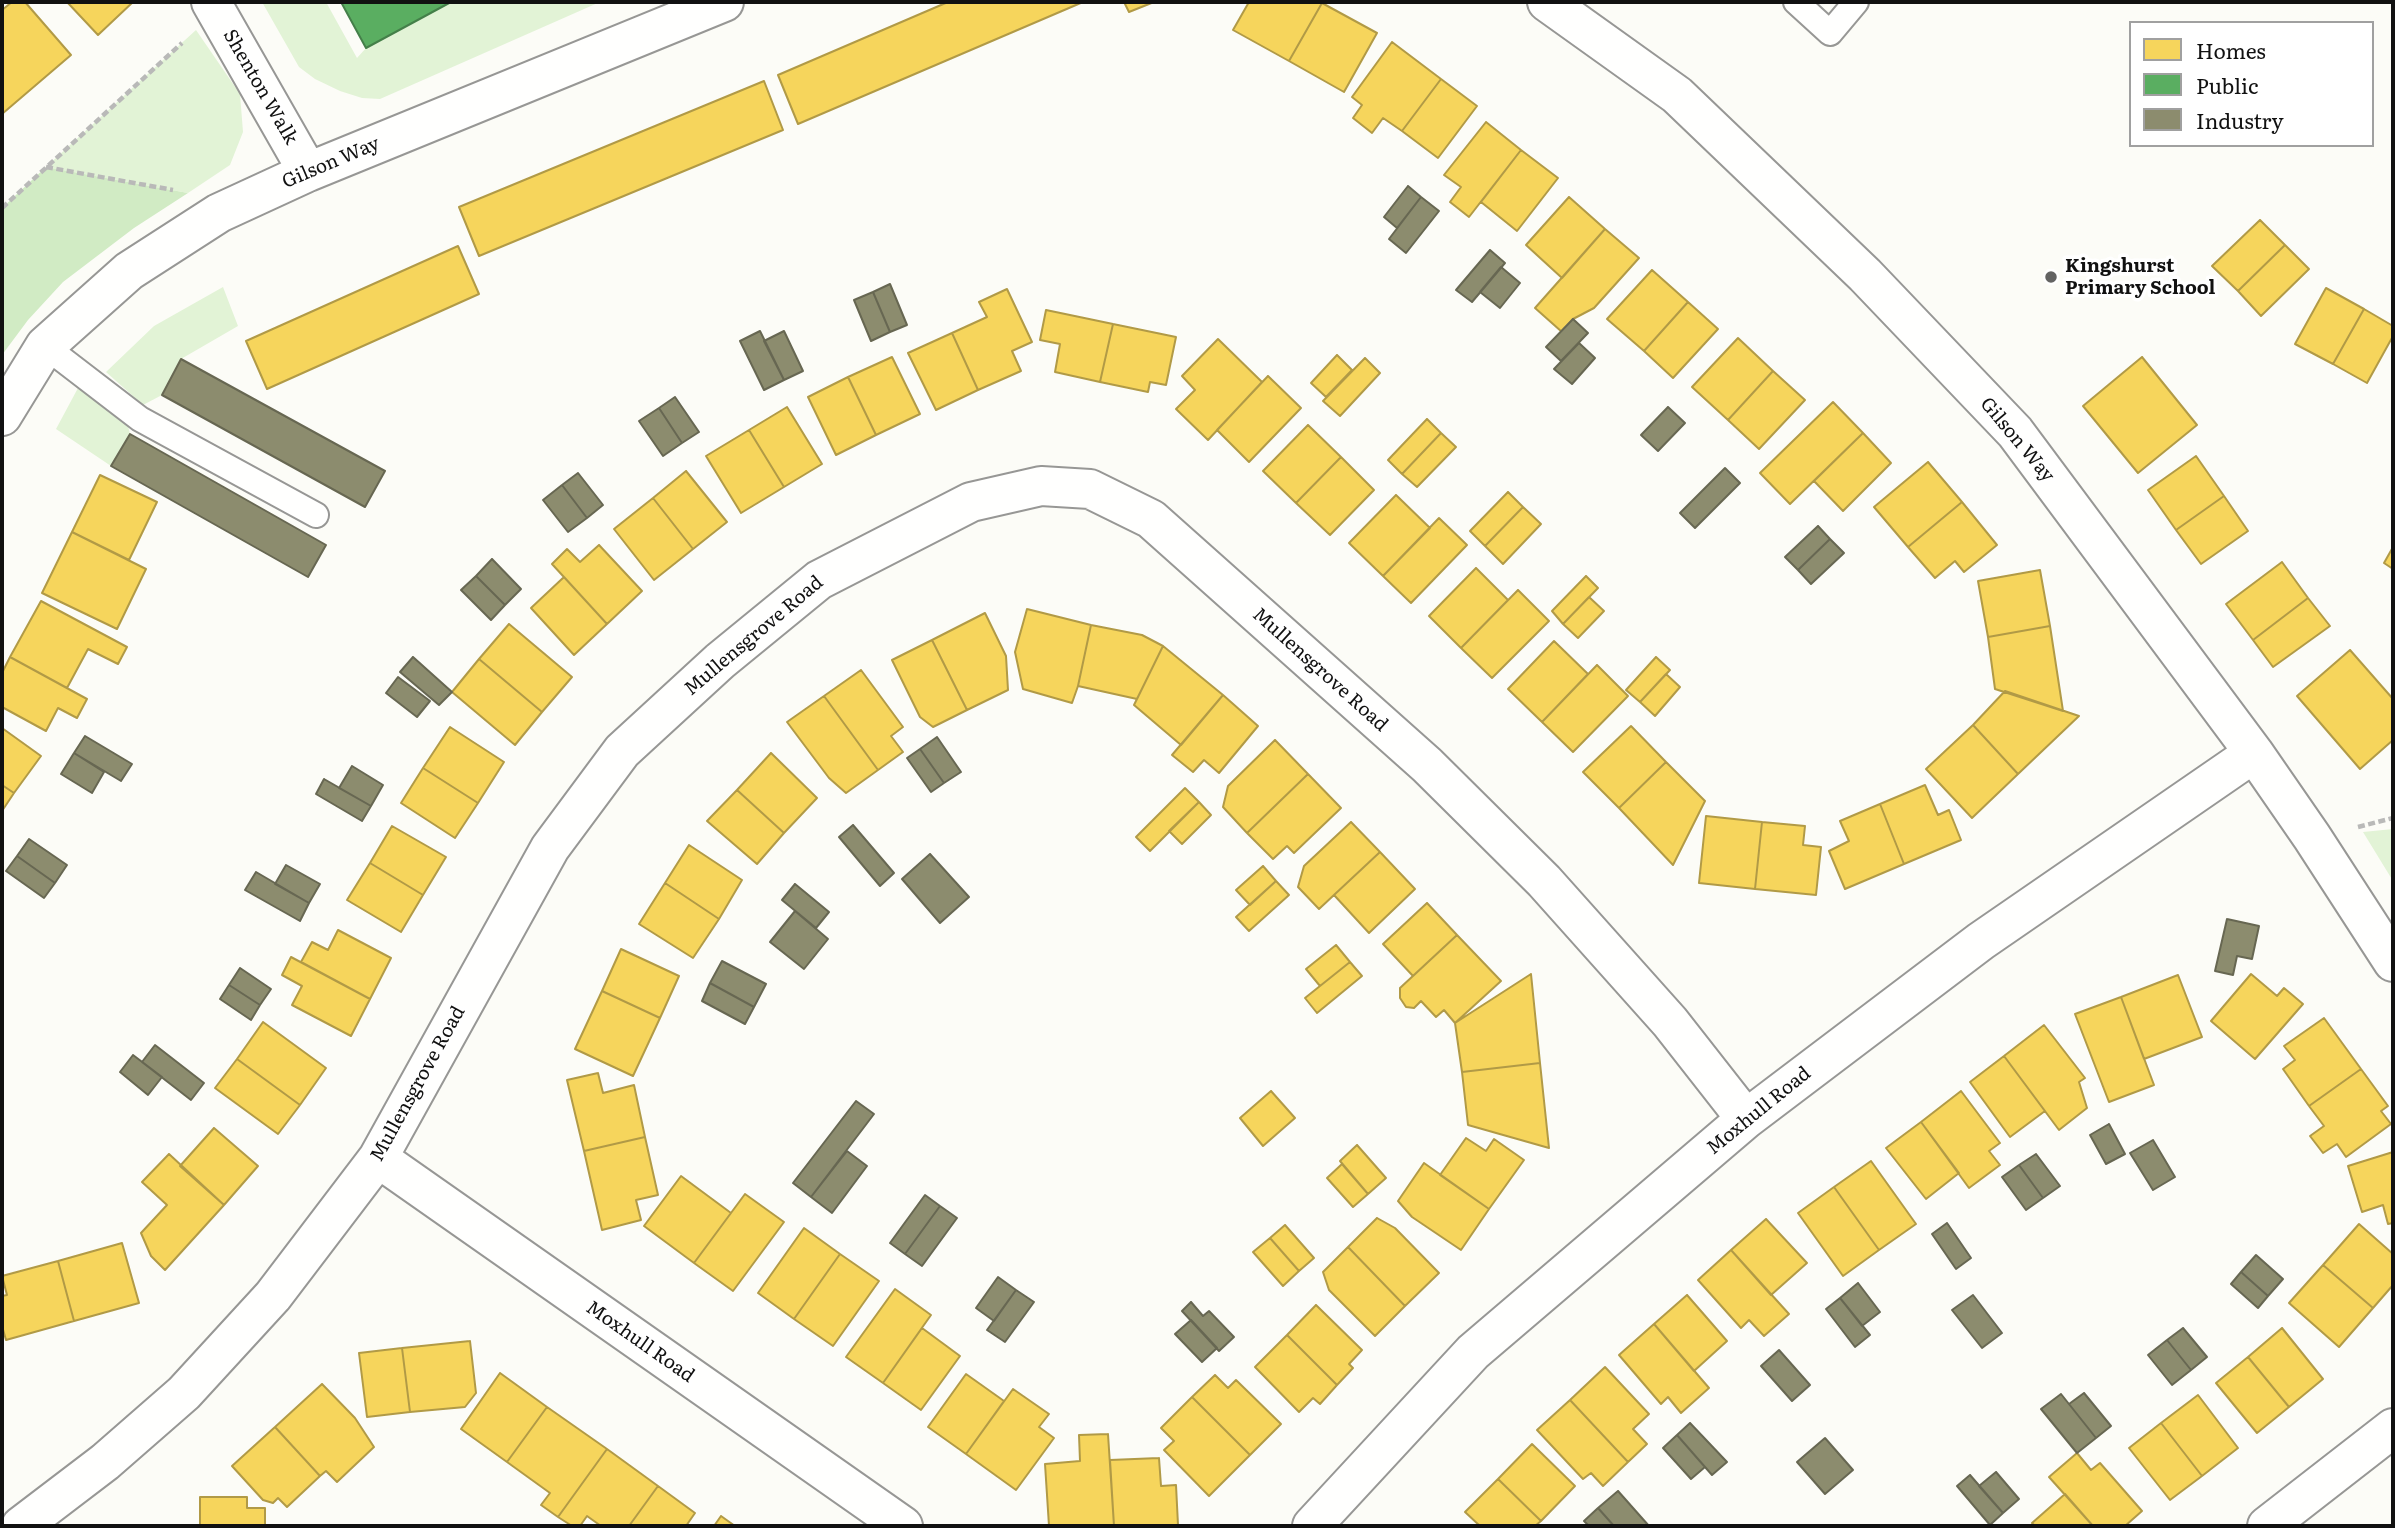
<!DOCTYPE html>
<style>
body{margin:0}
#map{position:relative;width:2395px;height:1528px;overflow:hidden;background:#fcfcf7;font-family:Literata,serif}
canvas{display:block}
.frame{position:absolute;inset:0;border:4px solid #111;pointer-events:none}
.legend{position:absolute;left:2129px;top:21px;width:245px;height:126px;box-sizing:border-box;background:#fff;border:2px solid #a0a0a0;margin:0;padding:9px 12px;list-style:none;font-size:21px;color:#111}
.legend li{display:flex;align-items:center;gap:14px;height:35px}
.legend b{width:35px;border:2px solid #a0a0a0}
</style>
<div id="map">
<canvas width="2395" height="1528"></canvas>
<div class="frame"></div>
<ul class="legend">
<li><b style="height:19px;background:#f6d55c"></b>Homes</li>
<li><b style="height:19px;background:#5aae61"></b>Public</li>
<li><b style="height:19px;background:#8c8c6e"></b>Industry</li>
</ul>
</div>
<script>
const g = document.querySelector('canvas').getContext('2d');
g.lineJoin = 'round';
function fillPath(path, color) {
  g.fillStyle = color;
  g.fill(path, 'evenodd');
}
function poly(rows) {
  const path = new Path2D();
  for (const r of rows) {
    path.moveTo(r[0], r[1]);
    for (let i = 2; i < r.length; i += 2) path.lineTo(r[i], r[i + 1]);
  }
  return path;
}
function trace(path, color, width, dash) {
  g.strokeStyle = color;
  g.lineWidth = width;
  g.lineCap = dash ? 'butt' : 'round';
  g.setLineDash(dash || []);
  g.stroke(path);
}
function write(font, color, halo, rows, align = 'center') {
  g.font = font + ' Literata,serif';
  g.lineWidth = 7;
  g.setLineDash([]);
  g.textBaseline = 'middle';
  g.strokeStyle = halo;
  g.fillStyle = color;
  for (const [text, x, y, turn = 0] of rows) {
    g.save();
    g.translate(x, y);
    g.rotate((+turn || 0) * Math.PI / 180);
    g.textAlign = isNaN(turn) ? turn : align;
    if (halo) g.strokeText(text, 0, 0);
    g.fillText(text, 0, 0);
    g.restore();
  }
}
const green = poly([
 [262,2,326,2,357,58,366,48,451,2,600,2,380,99,362,98,340,91,315,79,299,67],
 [196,30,240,94,243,132,230,165,188,193,46,167],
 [223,287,238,326,181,359,162,395,143,405,106,372,154,326],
 [78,388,128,426,130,434,111,466,56,429],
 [2393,829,2393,881,2363,832]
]);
const forest = poly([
 [46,167,188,193,134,228,63,282,28,320,2,355,2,208]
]);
const homes = poly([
 [12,2,25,2,71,55,2,114,2,10,12,2],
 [67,2,133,2,98,35,67,2],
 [948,2,1083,2,798,124,778,75,948,2],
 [1124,2,1154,2,1129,12,1124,2],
 [1249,2,1321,2,1322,3,1289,61,1233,30,1249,2],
 [1322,3,1377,33,1344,92,1289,61,1322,3],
 [1392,42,1441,79,1402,131,1383,118,1372,133,1353,118,1362,105,1352,97,1392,42],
 [1441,79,1477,106,1438,158,1402,131,1441,79],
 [764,81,783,130,479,256,459,207,764,81],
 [1486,122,1521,150,1469,217,1450,202,1461,187,1444,175,1486,122],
 [1521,150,1558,178,1517,231,1481,202,1521,150],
 [1569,197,1605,229,1562,278,1526,245,1569,197],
 [2260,220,2285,245,2238,291,2212,266,2260,220],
 [1605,229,1639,258,1594,308,1573,319,1562,332,1535,308,1605,229],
 [2285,245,2309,269,2261,316,2238,291,2285,245],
 [458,246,479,294,267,389,246,341,458,246],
 [1652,270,1688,302,1644,351,1607,319,1652,270],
 [2326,288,2364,309,2333,364,2295,344,2326,288],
 [1007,289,1032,342,1012,351,1021,371,978,390,952,333,987,317,979,302,1007,289],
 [1688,302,1718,329,1673,378,1644,351,1688,302],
 [2364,309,2393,326,2393,336,2367,383,2333,364,2364,309],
 [1046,310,1113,324,1100,382,1055,372,1060,344,1040,340,1046,310],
 [1113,324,1176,337,1166,385,1150,382,1148,392,1100,382,1113,324],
 [952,333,978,390,936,410,908,353,952,333],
 [1738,338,1773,371,1728,420,1692,387,1738,338],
 [1218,339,1262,382,1208,440,1176,409,1195,390,1182,376,1218,339],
 [1337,355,1352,370,1326,397,1311,383,1337,355],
 [892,357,920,414,876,435,848,377,892,357],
 [2142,357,2197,425,2138,473,2083,406,2142,357],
 [1365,358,1380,373,1340,416,1323,401,1365,358],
 [1773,371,1805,400,1759,449,1728,420,1773,371],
 [1268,376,1301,408,1249,462,1217,430,1268,376],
 [848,377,876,435,836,455,808,397,848,377],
 [1833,402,1863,433,1790,504,1760,473,1833,402],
 [787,407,822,464,784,487,749,430,787,407],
 [1427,419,1441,433,1402,474,1388,460,1427,419],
 [1308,425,1341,457,1296,503,1263,471,1308,425],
 [749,430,784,487,741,513,706,456,749,430],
 [1441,433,1456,447,1417,487,1402,474,1441,433],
 [1863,433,1891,463,1843,511,1814,481,1863,433],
 [2196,456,2224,496,2176,530,2148,490,2196,456],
 [1341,457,1374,490,1330,535,1296,503,1341,457],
 [1928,462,1962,502,1908,547,1874,507,1928,462],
 [686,471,727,522,693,549,653,498,686,471],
 [100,475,157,502,129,560,72,532,100,475],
 [1508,492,1523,507,1485,546,1470,531,1508,492],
 [1396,495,1430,528,1383,576,1349,543,1396,495],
 [2224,496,2248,531,2201,564,2176,530,2224,496],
 [653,498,693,549,654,580,614,529,653,498],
 [1962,502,1997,545,1964,572,1955,561,1935,578,1908,547,1962,502],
 [1523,507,1541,524,1503,564,1485,546,1523,507],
 [1439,518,1467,545,1411,603,1383,576,1439,518],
 [72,532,146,569,117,629,42,593,72,532],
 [599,545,642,591,607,624,552,564,567,549,580,562,599,545],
 [2393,547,2393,569,2384,563,2393,547],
 [2282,562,2308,598,2253,640,2226,604,2282,562],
 [1476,568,1508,600,1461,648,1429,616,1476,568],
 [2040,570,2050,626,1988,637,1978,581,2040,570],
 [1586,576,1598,588,1563,624,1552,611,1586,576],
 [564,577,607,624,574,655,531,608,564,577],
 [1518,590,1549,621,1492,678,1461,648,1518,590],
 [1589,597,1604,611,1578,638,1563,624,1589,597],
 [2308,598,2330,626,2273,667,2253,640,2308,598],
 [41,601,127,647,118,664,88,649,67,688,10,657,41,601],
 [1027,609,1091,625,1078,686,1072,703,1023,689,1015,652,1027,609],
 [985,613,1006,656,1008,690,967,710,932,640,985,613],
 [509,624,572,677,542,712,479,659,509,624],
 [1091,625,1142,635,1163,646,1137,699,1078,686,1091,625],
 [2050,626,2063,711,1995,689,1988,637,2050,626],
 [932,640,967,710,933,727,920,717,892,660,932,640],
 [1554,641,1588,674,1542,722,1508,689,1554,641],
 [1163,646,1223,695,1181,745,1134,705,1163,646],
 [2350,650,2393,699,2393,740,2360,769,2297,696,2350,650],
 [10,657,87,699,77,718,58,708,46,731,2,707,2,673,10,657],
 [1656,657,1670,670,1640,702,1626,690,1656,657],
 [479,659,542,712,515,745,452,692,479,659],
 [1597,665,1628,696,1573,752,1542,722,1597,665],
 [861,670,903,727,891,736,903,752,878,770,824,696,861,670],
 [1666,674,1680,687,1655,716,1640,702,1666,674],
 [2005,691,2079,716,2018,774,1973,725,2005,691],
 [1223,695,1258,726,1219,773,1204,760,1193,772,1172,755,1223,695],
 [824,696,878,770,846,793,829,778,787,722,824,696],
 [1973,725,2018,774,1972,818,1926,769,1973,725],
 [1631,726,1666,762,1619,808,1583,772,1631,726],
 [450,727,504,762,478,803,423,768,450,727],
 [2,728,41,756,14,793,2,785,2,728],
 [1275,740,1308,774,1247,833,1223,807,1228,786,1275,740],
 [771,753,817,798,784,833,737,790,771,753],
 [1666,762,1705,801,1673,865,1619,808,1666,762],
 [423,768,478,803,455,838,401,803,423,768],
 [1308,774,1341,808,1294,853,1287,846,1273,859,1247,833,1308,774],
 [2,785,14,793,2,811,2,785],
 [1925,785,1938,815,1949,810,1961,840,1904,864,1880,804,1925,785],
 [1185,788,1199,802,1150,851,1136,837,1185,788],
 [737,790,784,833,757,864,707,821,737,790],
 [1199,802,1211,815,1182,844,1169,831,1199,802],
 [1880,804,1904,864,1845,889,1829,851,1849,841,1840,821,1880,804],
 [1706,816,1762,822,1755,889,1699,883,1706,816],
 [1351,822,1380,852,1319,909,1298,887,1304,866,1351,822],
 [1762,822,1805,826,1803,845,1821,847,1816,895,1755,889,1762,822],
 [392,826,446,857,423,895,370,863,392,826],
 [689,845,742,880,719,919,665,883,689,845],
 [1380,852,1415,889,1369,933,1334,895,1380,852],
 [370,863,423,895,401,932,347,900,370,863],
 [1263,866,1276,881,1250,905,1236,890,1263,866],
 [1276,881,1289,895,1249,931,1236,917,1276,881],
 [665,883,719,919,693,958,639,924,665,883],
 [1427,903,1457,935,1413,976,1383,944,1427,903],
 [338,930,391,958,370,999,301,962,312,942,328,950,338,930],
 [1457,935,1501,981,1455,1023,1444,1010,1436,1017,1421,1001,1414,1008,1406,1007,1400,998,1400,988,1457,935],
 [1336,945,1350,962,1320,986,1306,969,1336,945],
 [621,949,679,976,660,1018,602,991,621,949],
 [291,957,370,999,351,1036,292,1005,302,986,282,975,291,957],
 [1350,962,1362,976,1317,1013,1305,998,1350,962],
 [1531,974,1540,1063,1462,1072,1455,1023,1531,974],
 [2251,974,2277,996,2284,988,2303,1004,2255,1059,2211,1021,2251,974],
 [2178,975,2202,1037,2144,1059,2121,997,2178,975],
 [602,991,660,1018,633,1076,575,1049,602,991],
 [2121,997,2154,1085,2109,1102,2075,1014,2121,997],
 [2324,1018,2361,1069,2309,1106,2283,1069,2295,1060,2284,1046,2324,1018],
 [263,1022,326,1068,300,1105,237,1059,263,1022],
 [2044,1025,2085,1078,2079,1082,2087,1108,2059,1130,2004,1056,2044,1025],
 [2004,1056,2045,1111,2010,1137,1970,1082,2004,1056],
 [237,1059,300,1105,278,1134,215,1088,237,1059],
 [1540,1063,1549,1148,1468,1125,1462,1072,1540,1063],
 [2361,1069,2388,1106,2381,1111,2391,1124,2346,1157,2337,1144,2323,1153,2310,1136,2324,1126,2309,1106,2361,1069],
 [598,1073,603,1093,634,1085,645,1137,584,1151,567,1080,598,1073],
 [1271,1091,1295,1118,1263,1146,1240,1118,1271,1091],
 [1961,1091,2000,1143,1989,1151,2000,1165,1969,1188,1921,1122,1961,1091],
 [1921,1122,1959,1173,1926,1199,1886,1148,1921,1122],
 [214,1128,258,1166,224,1205,180,1166,214,1128],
 [645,1137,658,1195,636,1200,641,1220,602,1230,584,1151,645,1137],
 [1466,1138,1486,1151,1494,1139,1524,1160,1489,1209,1440,1175,1466,1138],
 [1357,1145,1386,1178,1368,1194,1340,1161,1357,1145],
 [2393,1152,2393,1223,2388,1224,2383,1205,2362,1212,2348,1166,2393,1152],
 [169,1154,224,1205,165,1270,151,1256,141,1233,167,1205,142,1182,169,1154],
 [1871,1161,1916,1224,1879,1250,1834,1187,1871,1161],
 [1424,1163,1489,1209,1461,1250,1412,1217,1398,1201,1424,1163],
 [1342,1164,1368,1194,1353,1207,1327,1178,1342,1164],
 [681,1176,731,1213,694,1263,644,1226,681,1176],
 [1834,1187,1879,1250,1843,1276,1798,1213,1834,1187],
 [745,1194,784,1222,733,1291,694,1263,745,1194],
 [1377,1218,1395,1228,1439,1273,1405,1306,1348,1247,1377,1218],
 [1766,1219,1807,1263,1771,1295,1731,1250,1766,1219],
 [2359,1224,2393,1254,2393,1285,2373,1308,2323,1265,2359,1224],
 [1285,1225,1314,1258,1299,1271,1270,1238,1285,1225],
 [804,1228,840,1254,794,1319,758,1293,804,1228],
 [1270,1238,1299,1271,1283,1286,1253,1252,1270,1238],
 [122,1243,139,1303,74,1321,58,1261,122,1243],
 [1348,1247,1405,1306,1375,1336,1329,1290,1323,1272,1348,1247],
 [1731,1250,1789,1314,1764,1336,1749,1320,1741,1328,1698,1280,1731,1250],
 [840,1254,879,1281,833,1346,794,1319,840,1254],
 [58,1261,74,1321,6,1340,2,1326,2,1296,7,1295,2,1276,58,1261],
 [2323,1265,2373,1308,2339,1347,2289,1303,2323,1265],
 [895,1289,931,1315,883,1383,846,1357,895,1289],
 [1687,1295,1727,1341,1694,1371,1654,1324,1687,1295],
 [1316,1305,1362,1350,1349,1364,1353,1368,1337,1385,1287,1335,1316,1305],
 [1654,1324,1709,1388,1681,1413,1668,1397,1661,1404,1619,1355,1654,1324],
 [922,1328,960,1356,921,1410,883,1383,922,1328],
 [2282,1328,2323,1379,2289,1407,2248,1357,2282,1328],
 [1287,1335,1337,1385,1320,1404,1313,1398,1299,1412,1255,1367,1287,1335],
 [470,1341,476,1393,465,1407,410,1412,402,1348,470,1341],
 [402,1348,410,1412,367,1417,359,1353,402,1348],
 [2248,1357,2289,1407,2257,1433,2216,1383,2248,1357],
 [1605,1367,1649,1414,1633,1429,1647,1444,1628,1462,1570,1400,1605,1367],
 [500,1373,547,1407,507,1462,461,1429,500,1373],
 [966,1374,1004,1401,966,1454,928,1427,966,1374],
 [1215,1375,1228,1388,1236,1380,1281,1424,1250,1455,1192,1397,1215,1375],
 [322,1384,355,1418,374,1447,337,1482,326,1471,320,1476,275,1427,322,1384],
 [1013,1389,1049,1414,1039,1427,1054,1438,1016,1490,966,1454,1013,1389],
 [2198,1395,2238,1448,2202,1476,2161,1423,2198,1395],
 [1192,1397,1250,1455,1209,1496,1164,1450,1174,1441,1161,1428,1192,1397],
 [1570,1400,1628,1462,1603,1486,1591,1473,1583,1479,1537,1430,1570,1400],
 [547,1407,607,1449,558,1517,541,1505,550,1493,507,1462,547,1407],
 [2161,1423,2202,1476,2170,1500,2129,1448,2161,1423],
 [275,1427,320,1476,287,1507,278,1498,273,1503,263,1500,232,1466,275,1427],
 [1108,1434,1114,1526,1049,1526,1045,1464,1080,1461,1079,1435,1108,1434],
 [1532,1444,1575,1486,1541,1521,1498,1479,1532,1444],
 [607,1449,658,1486,629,1526,601,1526,587,1516,580,1526,572,1526,558,1517,607,1449],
 [2077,1453,2091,1470,2100,1463,2142,1511,2125,1526,2093,1526,2049,1477,2077,1453],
 [1159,1458,1161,1486,1176,1485,1178,1525,1114,1526,1110,1460,1159,1458],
 [1498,1479,1541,1521,1535,1526,1480,1526,1465,1512,1498,1479],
 [658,1486,695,1513,686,1526,629,1526,658,1486],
 [2065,1494,2093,1526,2035,1526,2032,1523,2065,1494],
 [200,1497,247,1497,247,1508,265,1508,265,1526,200,1526,200,1497],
 [721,1516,735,1526,714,1526,721,1516]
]);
const public = poly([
 [341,2,451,2,366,48,341,2]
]);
const industry = poly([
 [1408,186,1421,197,1397,228,1384,217,1408,186],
 [1421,197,1439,211,1406,253,1389,239,1421,197],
 [1490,250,1505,263,1472,302,1456,290,1490,250],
 [1501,267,1520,283,1500,308,1480,292,1501,267],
 [890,284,907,325,890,332,873,292,890,284],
 [873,292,890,332,871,341,854,300,873,292],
 [1573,319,1588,333,1561,361,1546,347,1573,319],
 [760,331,784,380,764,390,740,341,760,331],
 [784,331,803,371,784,380,764,341,784,331],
 [1579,343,1595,358,1572,384,1554,369,1579,343],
 [181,359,385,471,365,507,162,395,181,359],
 [675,397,699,432,682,443,659,408,675,397],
 [1668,407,1685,423,1658,451,1641,435,1668,407],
 [659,408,682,443,663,456,639,421,659,408],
 [130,434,326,545,308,577,111,466,130,434],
 [1725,468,1740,483,1695,528,1680,513,1725,468],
 [578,473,603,505,587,518,562,485,578,473],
 [562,485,587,518,568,532,543,500,562,485],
 [1818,526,1830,539,1798,570,1785,557,1818,526],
 [1830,539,1844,553,1811,584,1798,570,1830,539],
 [492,559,521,589,505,605,476,576,492,559],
 [476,576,505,605,491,620,461,590,476,576],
 [413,657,452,692,439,705,400,672,413,657],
 [398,677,430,701,417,717,386,693,398,677],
 [85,736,132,764,121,781,74,753,85,736],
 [937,737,961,772,944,783,920,749,937,737],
 [920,749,944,783,931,792,907,758,920,749],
 [74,753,104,772,92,793,61,774,74,753],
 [352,766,383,785,371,806,339,788,352,766],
 [324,779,371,806,362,821,316,794,324,779],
 [853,825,894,873,880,886,839,837,853,825],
 [29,839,67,865,55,883,17,856,29,839],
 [930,854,969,897,940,923,902,879,930,854],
 [17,856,55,883,44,898,6,871,17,856],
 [286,865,320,884,309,903,275,884,286,865],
 [256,872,309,903,300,921,245,890,256,872],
 [795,884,829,912,816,928,782,900,795,884],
 [795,911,828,939,804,969,770,942,795,911],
 [2227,919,2259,926,2252,959,2237,956,2233,975,2215,971,2227,919],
 [722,961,766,984,754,1007,710,983,722,961],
 [240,968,271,989,260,1005,229,985,240,968],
 [710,983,754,1007,745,1024,702,1001,710,983],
 [229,985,260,1005,251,1020,220,999,229,985],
 [155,1045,204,1083,191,1100,142,1062,155,1045],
 [133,1055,162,1077,148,1095,120,1072,133,1055],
 [856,1101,874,1114,811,1197,793,1183,856,1101],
 [2109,1124,2125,1154,2106,1164,2090,1135,2109,1124],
 [2153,1140,2175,1177,2153,1190,2130,1153,2153,1140],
 [847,1151,867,1166,832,1213,811,1197,847,1151],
 [2036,1154,2060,1186,2043,1198,2019,1165,2036,1154],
 [2019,1165,2043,1198,2026,1210,2002,1177,2019,1165],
 [925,1195,940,1206,905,1254,890,1243,925,1195],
 [940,1206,957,1218,922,1266,905,1254,940,1206],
 [1947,1223,1971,1258,1956,1269,1932,1234,1947,1223],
 [2256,1255,2283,1279,2268,1296,2241,1272,2256,1255],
 [2241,1272,2268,1296,2258,1308,2231,1284,2241,1272],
 [998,1277,1016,1290,994,1321,976,1308,998,1277],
 [1858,1283,1880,1312,1862,1326,1840,1298,1858,1283],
 [1016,1290,1034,1302,1005,1342,987,1330,1016,1290],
 [1973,1295,2002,1333,1982,1348,1952,1310,1973,1295],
 [1840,1298,1870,1335,1855,1347,1826,1309,1840,1298],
 [1191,1302,1203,1316,1209,1311,1234,1337,1219,1351,1182,1311,1191,1302],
 [1191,1320,1217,1348,1202,1362,1175,1334,1191,1320],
 [2183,1328,2207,1357,2191,1370,2167,1340,2183,1328],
 [2167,1340,2191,1370,2172,1385,2148,1355,2167,1340],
 [1779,1350,1810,1385,1792,1401,1761,1366,1779,1350],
 [2084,1393,2111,1426,2096,1438,2069,1404,2084,1393],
 [2061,1394,2096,1438,2077,1453,2041,1409,2061,1394],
 [1690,1423,1727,1462,1712,1475,1677,1435,1690,1423],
 [1677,1435,1705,1467,1691,1479,1663,1448,1677,1435],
 [1825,1438,1853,1470,1825,1494,1797,1462,1825,1438],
 [1996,1472,2019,1499,2003,1513,1979,1486,1996,1472],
 [1970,1475,2003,1513,1990,1525,1957,1486,1970,1475],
 [1618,1491,1649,1526,1614,1526,1598,1508,1618,1491],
 [1598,1508,1614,1526,1589,1526,1584,1521,1598,1508]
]);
const path = poly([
 [46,167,173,190],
 [2,208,182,43],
 [2358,827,2393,818]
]);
const service = poly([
 [1796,2,1830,33,1856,2],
 [45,346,140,419,316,515]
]);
const minor = poly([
 [211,2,308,172],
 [1547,2,1677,95,1865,275,2015,432,2254,753,2312,837,2393,962],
 [2,416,45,346,129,271,219,213,308,172,724,2],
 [378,1158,903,1526],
 [21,1526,105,1462,184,1393,273,1296,378,1158,550,848,622,751,720,661,819,580,971,502,1041,486,1090,489,1151,519,1427,765,1544,881,1670,1022,1746,1119],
 [1312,1526,1473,1352,1746,1119,1981,941,2254,753],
 [2267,1526,2393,1428]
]);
const markers = [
 [2051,277,7,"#636362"]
];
const streetNames = [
 ["Shenton Walk",260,87,60],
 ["Gilson Way",331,163,-23],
 ["Gilson Way",2017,440,50],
 ["Mullensgrove Road",754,636,-40],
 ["Mullensgrove Road",1320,670,42],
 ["Mullensgrove Road",418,1084,-61],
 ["Moxhull Road",1759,1111,-39],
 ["Moxhull Road",640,1342,35]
];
const poiNames = [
 ["Kingshurst",2065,266],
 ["Primary School",2065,288]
];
fillPath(green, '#e2f3d6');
fillPath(forest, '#d1ebc4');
fillPath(homes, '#f6d55c');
trace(homes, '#b19a46', 2);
fillPath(public, '#5aae61');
trace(public, '#447f49', 2);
fillPath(industry, '#8c8c6e');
trace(industry, '#676752', 2);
trace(service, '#979795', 28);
trace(minor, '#979795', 42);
trace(path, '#b9b9b8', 4.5, [7, 3.5]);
trace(service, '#fffffe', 24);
trace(minor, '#fffffe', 38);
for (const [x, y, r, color] of markers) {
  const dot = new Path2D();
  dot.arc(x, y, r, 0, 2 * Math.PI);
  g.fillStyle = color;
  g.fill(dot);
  trace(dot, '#fff', 2.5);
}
write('19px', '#111', '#fff', streetNames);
write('bold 19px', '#111', '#fff', poiNames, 'left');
</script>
